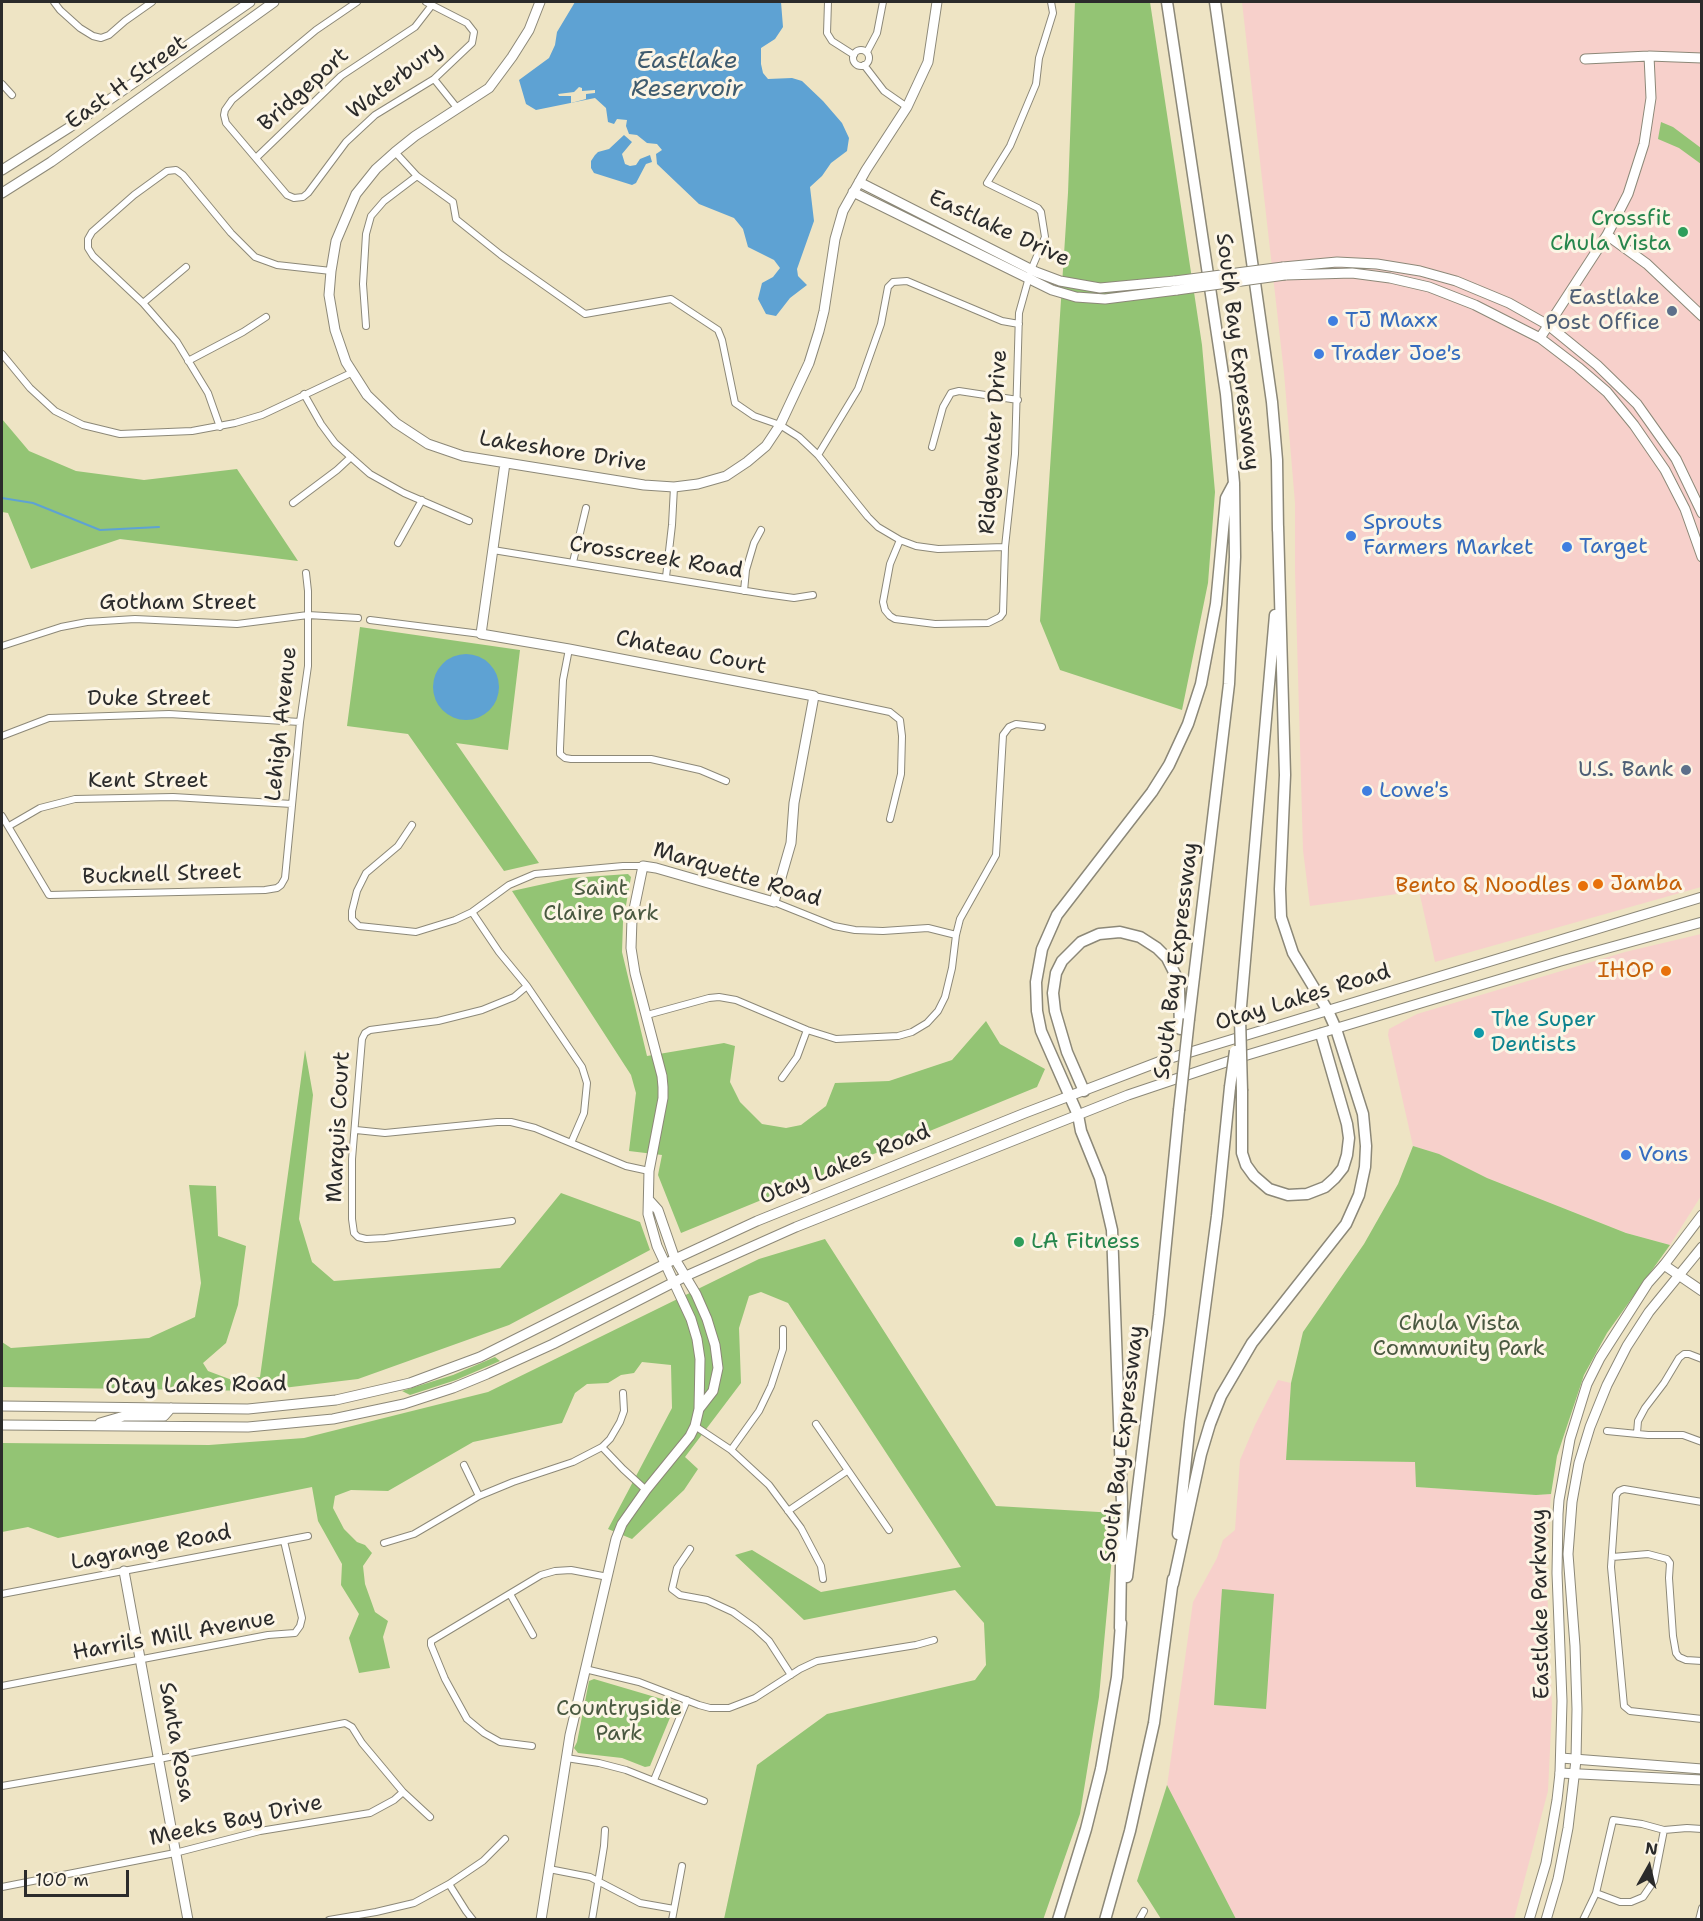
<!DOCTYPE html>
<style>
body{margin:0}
#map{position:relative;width:1703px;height:1921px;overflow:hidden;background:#eee4c4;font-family:"Shantell Sans",sans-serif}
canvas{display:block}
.frame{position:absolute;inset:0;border:3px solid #2b2b2b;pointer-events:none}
.north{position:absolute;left:1619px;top:1837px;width:60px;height:60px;-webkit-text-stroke:4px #fcf5e5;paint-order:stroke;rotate:8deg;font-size:16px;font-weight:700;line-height:24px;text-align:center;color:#2b2b2b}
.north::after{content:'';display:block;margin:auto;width:21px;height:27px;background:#2b2b2b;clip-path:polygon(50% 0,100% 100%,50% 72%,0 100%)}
.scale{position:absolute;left:24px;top:1870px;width:105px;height:27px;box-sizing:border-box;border:3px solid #2b2b2b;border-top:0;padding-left:8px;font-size:18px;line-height:21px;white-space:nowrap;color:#2b2b2b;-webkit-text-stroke:4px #fcf5e5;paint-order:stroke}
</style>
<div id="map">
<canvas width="1703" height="1921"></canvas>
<div class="frame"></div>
<div class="north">N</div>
<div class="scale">100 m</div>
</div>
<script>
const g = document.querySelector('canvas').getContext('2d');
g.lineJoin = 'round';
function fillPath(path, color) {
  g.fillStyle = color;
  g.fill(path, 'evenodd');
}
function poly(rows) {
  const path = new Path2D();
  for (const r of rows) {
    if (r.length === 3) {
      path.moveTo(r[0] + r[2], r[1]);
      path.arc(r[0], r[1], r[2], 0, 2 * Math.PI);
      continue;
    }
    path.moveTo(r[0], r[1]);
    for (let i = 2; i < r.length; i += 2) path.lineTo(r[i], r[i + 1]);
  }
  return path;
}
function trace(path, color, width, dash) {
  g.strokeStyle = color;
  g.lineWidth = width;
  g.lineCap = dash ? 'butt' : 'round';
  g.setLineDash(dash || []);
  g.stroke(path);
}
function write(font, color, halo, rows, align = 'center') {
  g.font = font + ' "Shantell Sans",sans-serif';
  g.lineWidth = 6;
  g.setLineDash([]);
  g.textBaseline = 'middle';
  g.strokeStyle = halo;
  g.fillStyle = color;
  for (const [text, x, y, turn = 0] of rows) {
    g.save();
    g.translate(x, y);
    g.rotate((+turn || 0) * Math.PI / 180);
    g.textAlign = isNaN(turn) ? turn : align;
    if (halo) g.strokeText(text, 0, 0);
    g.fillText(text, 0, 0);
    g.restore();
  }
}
const built = poly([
 [1242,2,1701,2,1701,887,1435,962,1419,891,1310,906,1303,850,1295,571,1295,503,1284,373],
 [1701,934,1701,1196,1670,1245,1626,1233,1487,1178,1441,1155,1413,1146,1388,1035,1389,1029,1417,1014,1474,997,1625,952],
 [1278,1380,1291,1383,1286,1460,1416,1462,1416,1487,1536,1495,1551,1494,1546,1563,1552,1708,1548,1791,1514,1919,1236,1919,1167,1786,1193,1602,1217,1558,1223,1540,1235,1530,1240,1460,1255,1425]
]);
const green = poly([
 [1075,2,1150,2,1202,345,1215,492,1208,583,1182,710,1060,670,1040,621,1068,193],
 [1661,122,1673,127,1701,148,1701,164,1679,148,1658,139],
 [2,419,29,451,76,471,144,480,237,469,298,561,120,539,31,569,8,513,2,512],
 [360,627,520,650,508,750,456,743,539,863,504,871,408,734,347,726],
 [628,874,631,877,623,922,622,952,647,1056,724,1043,735,1046,730,1082,740,1102,762,1124,786,1128,801,1125,826,1106,835,1083,889,1081,952,1060,986,1021,1000,1044,1045,1069,1037,1087,681,1233,658,1175,662,1155,629,1151,636,1093,631,1075,512,891,571,878],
 [305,1050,313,1095,299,1219,312,1262,334,1281,500,1268,561,1193,640,1222,650,1250,509,1325,358,1379,258,1391,2,1387,2,1342,11,1348,149,1338,195,1317,201,1283,189,1185,216,1186,218,1236,246,1246,238,1305,226,1343,203,1363,208,1371,232,1380,260,1377],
 [1413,1146,1439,1154,1487,1178,1626,1233,1670,1245,1607,1333,1584,1375,1557,1456,1551,1494,1536,1495,1416,1487,1415,1462,1286,1460,1291,1383,1303,1332,1364,1244,1398,1184],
 [825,1239,996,1506,1116,1513,1099,1697,1080,1814,1043,1920,724,1919,757,1765,827,1714,975,1680,986,1665,984,1623,955,1590,804,1620,735,1555,752,1550,821,1592,961,1567,788,1303,761,1292,749,1296,739,1328,741,1383,685,1457,698,1469,684,1490,632,1539,608,1529,672,1408,671,1365,642,1362,634,1373,621,1375,608,1383,587,1384,575,1393,562,1423,473,1442,388,1491,351,1490,335,1496,333,1508,344,1529,357,1542,365,1545,372,1553,363,1566,365,1584,375,1612,388,1621,383,1637,390,1668,359,1673,349,1638,359,1614,341,1585,342,1564,318,1521,312,1487,58,1538,28,1527,2,1532,2,1443,209,1445,304,1438,488,1392,759,1259],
 [495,1357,500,1361,456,1380,410,1395,402,1391,453,1375],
 [1222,1589,1274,1594,1266,1709,1214,1705],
 [594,1679,672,1702,674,1708,650,1766,645,1767,622,1758,578,1753,574,1748,577,1742,589,1681],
 [1167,1785,1236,1919,1161,1919,1137,1881]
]);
const water = poly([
 [575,2,781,2,783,27,775,39,761,48,761,64,763,73,768,79,792,78,802,81,823,101,842,123,849,138,847,151,831,163,822,176,810,187,814,221,797,269,798,276,807,285,790,298,776,316,766,314,758,299,762,283,773,277,780,268,774,260,748,247,743,229,734,218,699,204,657,164,656,154,662,150,657,144,647,143,637,135,629,134,626,126,627,120,617,119,614,124,608,122,606,108,595,98,536,110,526,104,519,80,549,58,555,45,557,32],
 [624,135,632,142,622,154,625,164,630,166,636,165,640,159,650,155,652,162,646,164,636,183,632,185,594,173,591,168,591,161,595,155,598,152,609,149],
 [466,687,33]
]);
const pier = poly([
 [579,87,582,88,582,91,595,90,595,93,586,94,586,99,571,103,571,96,559,96,558,94,574,92]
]);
const stream = poly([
 [2,498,33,503,100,530,159,527]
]);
const street = poly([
 [54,2,60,10,80,28,93,36,101,38,109,35,125,21,152,2],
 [357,2,316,30,232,100,225,110,224,115,226,123,287,195,294,198,303,197,308,193,346,142,375,115,434,79,472,43,474,32,467,23,426,2],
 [828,2,827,33,832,41,854,55],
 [861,58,8],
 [867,52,877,33,883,2],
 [864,65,884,91,907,107],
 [434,79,458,109],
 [2,84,12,95],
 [395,152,417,176,453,202,456,219,501,255,585,314,671,299,718,330,722,340,735,403,754,416,780,425,799,437,818,455,868,517,878,527,900,540,916,546,938,549,1005,547],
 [257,157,341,76,415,27,432,5],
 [143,303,186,267],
 [366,326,363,284,366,234,371,216,384,201,417,176],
 [2,354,30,388,55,411,83,425,120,434,192,431,235,423,262,415,351,373],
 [188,361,243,332,266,317],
 [304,394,321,424,335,443,370,474,404,493,469,521],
 [220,427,208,393,177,342,143,303,93,256,88,248,88,239,92,232,134,195,167,171,176,170,183,175,231,233,255,257,277,265,331,271],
 [932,447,943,407,951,393,959,391,1018,400],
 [818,455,858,389,881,324,888,287,893,282,907,281,1002,321,1019,324],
 [293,503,337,470,351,457],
 [900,540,890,564,883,602,885,610,890,616,895,619,935,624,988,623,1000,617,1003,613,1005,547,1015,454,1019,313,1031,270,1045,237,1041,212,1038,208,987,183,1010,146,1036,84,1039,58,1053,13,1051,2],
 [398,543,422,500],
 [493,550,765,594,794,598,813,595],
 [573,562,586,508],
 [666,577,672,525,674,487],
 [744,591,746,570,754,543,761,530],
 [370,620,481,634],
 [2,646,61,627,87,622,135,619,237,624,308,615,358,618],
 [569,649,563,680,560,748,560,754,565,758,571,759,651,759,700,770,726,781],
 [814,696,890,712,900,720,902,736,901,774,890,819],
 [2,736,49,718,169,714,300,722],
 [2,816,49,895,265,890,277,888,281,885,285,878,300,722,308,666,308,591,306,573],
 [412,825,398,846,366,873,357,891,352,911,352,919,359,926,416,932,455,920,472,912,509,885,535,874,623,866,643,866],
 [9,826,40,808,75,799,173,797,292,804],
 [774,902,834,926,855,930,883,931,928,928,956,935],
 [472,912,499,952,527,986,582,1067,587,1083,584,1113,571,1143],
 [647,1015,709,998,719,997,736,1000,807,1030,836,1039,898,1036,912,1032,927,1023,938,1011,945,997,952,968,956,935,960,919,996,855,1003,735,1009,727,1016,724,1042,727],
 [782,1078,797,1057,807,1030],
 [356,1130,385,1133,497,1122,511,1122,535,1128,626,1166,649,1171],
 [512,1221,385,1238,366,1239,358,1237,354,1233,352,1219,352,1159,362,1039,365,1033,370,1030,438,1021,482,1010,514,997,527,986],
 [816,1424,889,1530],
 [695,1426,731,1450,769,1485,801,1528,821,1566,823,1579],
 [1607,1431,1648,1435,1683,1435,1702,1442],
 [1637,1433,1638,1421,1645,1408,1664,1383,1679,1358,1684,1354,1689,1354,1702,1359],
 [602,1447,623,1469,646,1490],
 [731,1450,759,1411,771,1386,783,1349,783,1329],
 [464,1465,479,1496],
 [1702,1502,1624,1489,1619,1491,1616,1495,1611,1567,1624,1706,1630,1711,1702,1719],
 [788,1511,847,1471],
 [384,1543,414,1534,479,1496,513,1482,573,1462,602,1447,610,1439,620,1422,624,1411,623,1393],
 [690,1549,677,1568,672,1589,680,1595,707,1600,733,1612,755,1628,769,1641,791,1675],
 [1612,1557,1648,1554,1667,1559,1670,1563,1669,1578,1673,1636,1676,1653,1679,1657,1686,1660,1702,1661],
 [2,1594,308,1536],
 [510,1594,533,1635],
 [585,1669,639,1682,699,1705,710,1708,729,1708,755,1698,800,1669,817,1661,916,1645,934,1640],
 [2,1686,268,1635,295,1633,300,1626,302,1618,284,1541],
 [532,1746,500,1742,484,1733,467,1719,445,1679,431,1645,431,1641,541,1575,555,1571,571,1570,608,1577],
 [566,1758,599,1763,626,1770,704,1801],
 [654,1780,687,1700],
 [2,1786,159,1759,345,1723,352,1727,362,1743,403,1792,430,1817],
 [549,1869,590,1877,640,1903,674,1909],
 [449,1884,466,1911,473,1920],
 [2,1887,175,1853,260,1831,370,1813,394,1800,403,1792],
 [1596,1893,1620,1902,1631,1902,1643,1897,1654,1881,1664,1830],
 [329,1920,376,1912,414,1903,449,1884,483,1861,505,1839],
 [592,1920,604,1846,605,1830],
 [672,1920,682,1866],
 [1139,1920,1144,1911],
 [1583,1920,1596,1893,1613,1820,1642,1824,1664,1830,1687,1828,1702,1829],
 [1699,1920,1702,1908]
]);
const secondary = poly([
 [540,2,529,30,512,57,489,88,415,136,395,152,376,169,356,194,336,241,331,271,329,295,335,330,346,362,367,395,396,423,428,444,463,456,644,485,674,487,698,484,726,476,747,462,766,446,780,425,809,363,819,331,824,311,835,239,843,211,866,170,907,107,928,62,937,2],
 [1585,59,1649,56,1702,58],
 [859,182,1036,272,1060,281,1100,288,1175,281],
 [853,192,1052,290,1076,297,1105,299,1177,290],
 [1607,235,1647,264,1702,316],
 [1283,267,1337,262,1377,264,1420,271,1456,281,1509,303,1548,325,1597,365,1637,404,1676,459,1702,513],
 [1285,275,1352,273,1390,278,1429,287,1475,305,1540,338,1578,367,1607,392,1634,425,1665,470,1685,509,1702,557],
 [1540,338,1607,235,1628,194,1644,144,1651,98,1649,56],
 [505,463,481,634,569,649,814,696,794,803,791,843,774,902,656,868,643,866,632,919,631,948,635,973,662,1076,663,1087,663,1098,649,1171,648,1214,657,1246,691,1319,697,1339,700,1359,699,1409,695,1426,690,1436,646,1490,622,1524,616,1539,570,1735,541,1920],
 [649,1200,658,1210,675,1259,696,1294,707,1319,715,1345,718,1368,713,1391,699,1409],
 [1664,1265,1702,1291],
 [124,1571,188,1920],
 [1561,1758,1702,1769],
 [1560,1773,1702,1780]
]);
const primary = poly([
 [2,170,70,127,250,2],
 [2,193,51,162,274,2],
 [2,1406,248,1409,336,1400,410,1383,480,1357,675,1259,757,1221,1025,1113,1161,1061,1702,897],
 [100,1423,124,1416,164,1416,171,1408],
 [2,1425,248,1427,333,1419,404,1404,453,1388,487,1374,553,1344,686,1276,796,1227,1128,1095,1244,1056,1561,961,1702,922],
 [1529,1920,1546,1863,1557,1800,1560,1773,1562,1701,1557,1573,1558,1514,1559,1500,1570,1439,1587,1384,1600,1358,1648,1283,1664,1265,1702,1215],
 [1546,1920,1558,1879,1568,1828,1576,1760,1577,1709,1575,1646,1568,1554,1572,1502,1579,1463,1590,1427,1607,1385,1627,1346,1649,1312,1702,1247]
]);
const highway = poly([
 [1167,2,1226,394,1234,483,1235,557,1229,684,1189,1019],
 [1215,2,1272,402,1277,460,1278,531],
 [1240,1018,1275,615],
 [1084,1091,1067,1052,1055,1011,1053,993,1056,973,1062,961,1081,942,1099,934,1120,932,1140,937,1157,948,1167,958,1176,976,1179,989,1180,1029],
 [1242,1091,1242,1153,1246,1165,1254,1176,1269,1189,1288,1195,1307,1194,1325,1187,1335,1178,1343,1168,1347,1155,1349,1138,1347,1124,1321,1034],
 [1178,1534,1190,1422,1217,1216,1230,1087],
 [1127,1577,1159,1315,1179,1110],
 [1173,1584,1201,1454,1210,1424,1221,1396,1252,1343,1346,1224,1359,1195,1365,1167,1366,1146,1363,1114,1336,1029,1328,1011,1293,953,1281,917,1280,889,1285,775,1278,526],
 [1120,1628,1122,1503,1112,1230,1100,1178,1081,1131,1078,1115,1041,1031,1037,1011,1036,982,1042,949,1057,915,1152,792,1169,765,1188,724,1201,684,1216,604,1226,498,1234,483],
 [1058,1920,1086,1829,1101,1769,1117,1677,1121,1623],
 [1105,1920,1130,1831,1154,1723,1173,1579]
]);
const secondaryBridge = poly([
 [1175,281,1283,267],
 [1177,290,1285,275]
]);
const highwayBridge = poly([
 [1240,1018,1242,1091],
 [1230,1087,1235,1051],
 [1179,1110,1189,1019]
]);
const markers = [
 [1683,232,6,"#2e9e5b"],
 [1672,311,6,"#5c6f8a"],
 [1333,321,6,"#3f7fe0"],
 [1319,354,6,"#3f7fe0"],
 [1351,536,6,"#3f7fe0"],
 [1567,547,6,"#3f7fe0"],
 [1686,770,6,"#5c6f8a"],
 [1367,791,6,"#3f7fe0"],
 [1598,884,6,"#e8710a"],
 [1583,886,6,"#e8710a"],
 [1666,971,6,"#e8710a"],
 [1479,1033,6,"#0f9aa8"],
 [1626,1155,6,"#3f7fe0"],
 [1019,1242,6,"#2e9e5b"]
];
const streetNames = [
 ["Waterbury",395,81,-37],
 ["East H Street",127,83,-36],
 ["Bridgeport",304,90,-42],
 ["Eastlake Drive",999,229,25],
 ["South Bay Expressway",1237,352,83],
 ["Ridgewater Drive",994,442,-86],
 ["Lakeshore Drive",563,452,9],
 ["Crosscreek Road",656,558,9],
 ["Gotham Street",178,603],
 ["Chateau Court",691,653,11],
 ["Duke Street",149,699],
 ["Lehigh Avenue",282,724,-84],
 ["Kent Street",148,781],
 ["Bucknell Street",162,875,-2],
 ["Marquette Road",737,875,17],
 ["South Bay Expressway",1177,961,-83],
 ["Otay Lakes Road",1303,998,-17],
 ["Marquis Court",339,1127,-87],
 ["Otay Lakes Road",845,1165,-22],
 ["Otay Lakes Road",196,1386,-1],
 ["South Bay Expressway",1123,1444,-83],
 ["Lagrange Road",151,1548,-11],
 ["Eastlake Parkway",1541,1604,-91],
 ["Harrils Mill Avenue",174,1636,-10],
 ["Santa Rosa",176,1742,80],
 ["Meeks Bay Drive",236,1821,-12]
];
const leisureNames = [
 ["Crossfit",1671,219],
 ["Chula Vista",1671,244],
 ["LA Fitness",1031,1242,"left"]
];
const serviceNames = [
 ["Eastlake",1660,298],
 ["Post Office",1660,323],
 ["U.S. Bank",1674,770]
];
const shopNames = [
 ["TJ Maxx",1345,321],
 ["Trader Joe's",1331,354],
 ["Sprouts",1363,523],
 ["Farmers Market",1363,548],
 ["Target",1579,547],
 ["Lowe's",1379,791],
 ["Vons",1638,1155]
];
const foodNames = [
 ["Jamba",1610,884,"left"],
 ["Bento & Noodles",1571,886],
 ["IHOP",1654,971]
];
const parkNames = [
 ["Saint",601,889],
 ["Claire Park",601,914],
 ["Chula Vista",1459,1324],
 ["Community Park",1459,1349],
 ["Countryside",619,1709],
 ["Park",619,1734]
];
const cultureNames = [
 ["The Super",1491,1020],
 ["Dentists",1491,1045]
];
const waterNames = [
 ["Eastlake",687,62],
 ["Reservoir",687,90]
];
fillPath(built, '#f7d0cb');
fillPath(green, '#93c474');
fillPath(water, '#5ea2d3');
fillPath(pier, '#eee4c4');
trace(stream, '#5ea2d3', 2);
trace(street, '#8c8878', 8);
trace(secondary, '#8c8878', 11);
trace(primary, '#8c8878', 11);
trace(highway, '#8c8878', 13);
trace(street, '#fff', 6);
trace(secondary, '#fff', 9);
trace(primary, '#fff', 9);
trace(highway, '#fff', 10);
trace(secondaryBridge, '#8c8878', 11, []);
trace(highwayBridge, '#8c8878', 13, []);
trace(secondaryBridge, '#fff', 9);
trace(highwayBridge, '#fff', 10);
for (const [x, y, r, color] of markers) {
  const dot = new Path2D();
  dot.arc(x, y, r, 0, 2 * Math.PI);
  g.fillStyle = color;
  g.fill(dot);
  trace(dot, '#fcf5e5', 2);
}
write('22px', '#2b2b2b', '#fcf5e5', streetNames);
write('22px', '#27864d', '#fcf5e5', leisureNames, 'right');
write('22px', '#4e5e75', '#fcf5e5', serviceNames, 'right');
write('22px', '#366cbe', '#fcf5e5', shopNames, 'left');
write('22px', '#c56008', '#fcf5e5', foodNames, 'right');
write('22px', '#4a5941', '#fcf5e5', parkNames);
write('22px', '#0d838f', '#fcf5e5', cultureNames, 'left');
write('italic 24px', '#3f5b6e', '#fcf5e5', waterNames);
</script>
